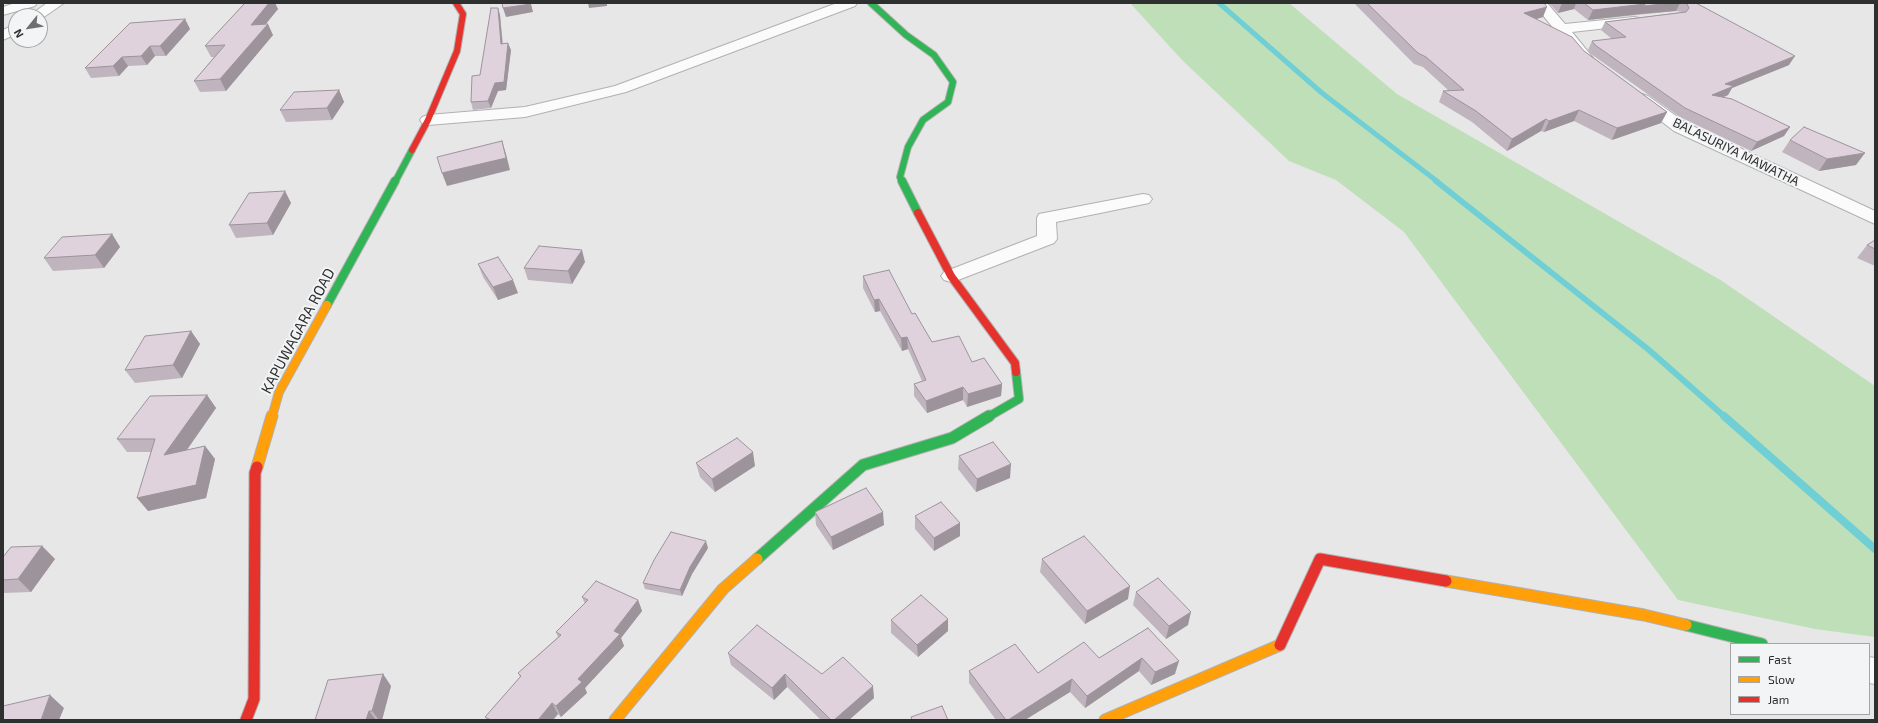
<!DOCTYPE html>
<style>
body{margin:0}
#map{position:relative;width:1878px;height:723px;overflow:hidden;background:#e7e7e7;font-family:"Exo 2",sans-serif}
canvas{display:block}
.frame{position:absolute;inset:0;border:4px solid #2e2f2f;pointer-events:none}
.legend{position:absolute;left:1730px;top:643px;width:140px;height:72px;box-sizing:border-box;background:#f3f4f6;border:1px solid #a4a5a6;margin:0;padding:5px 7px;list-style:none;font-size:12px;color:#2e2f2f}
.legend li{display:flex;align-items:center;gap:8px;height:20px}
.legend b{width:20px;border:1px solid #a4a5a6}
.north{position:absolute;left:8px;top:8px;width:40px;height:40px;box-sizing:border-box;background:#f3f4f6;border:1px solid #a4a5a6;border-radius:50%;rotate:240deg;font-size:11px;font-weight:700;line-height:16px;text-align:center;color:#2e2f2f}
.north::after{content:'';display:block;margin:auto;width:14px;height:18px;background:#6f6f6f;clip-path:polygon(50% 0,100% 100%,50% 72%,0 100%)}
</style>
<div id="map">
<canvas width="1878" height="723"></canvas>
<div class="frame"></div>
<ul class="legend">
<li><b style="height:5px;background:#30b455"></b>Fast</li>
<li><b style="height:5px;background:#ff9f0a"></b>Slow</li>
<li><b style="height:5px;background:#e5322d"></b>Jam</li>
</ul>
<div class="north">N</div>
</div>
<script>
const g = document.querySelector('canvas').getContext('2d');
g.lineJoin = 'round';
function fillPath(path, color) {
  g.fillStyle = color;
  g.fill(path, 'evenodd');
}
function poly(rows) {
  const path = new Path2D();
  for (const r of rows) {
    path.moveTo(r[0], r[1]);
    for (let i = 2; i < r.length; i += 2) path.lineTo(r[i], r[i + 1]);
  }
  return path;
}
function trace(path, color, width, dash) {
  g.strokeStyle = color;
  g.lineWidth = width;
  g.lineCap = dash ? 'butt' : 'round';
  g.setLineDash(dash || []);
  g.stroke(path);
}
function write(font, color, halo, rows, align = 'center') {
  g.font = font + ' "Exo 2",sans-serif';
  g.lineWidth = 4;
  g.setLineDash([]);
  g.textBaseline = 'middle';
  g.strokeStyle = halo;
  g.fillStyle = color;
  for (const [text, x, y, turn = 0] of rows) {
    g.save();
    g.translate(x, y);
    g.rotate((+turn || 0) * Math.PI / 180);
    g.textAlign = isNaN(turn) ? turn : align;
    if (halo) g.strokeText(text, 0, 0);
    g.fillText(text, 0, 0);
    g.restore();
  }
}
const green = poly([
 [1130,3,1289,3,1397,94,1722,281,1875,386,1875,637,1815,629,1678,600,1404,232,1336,180,1289,161,1182,60]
]);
const streamFar2 = poly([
 [1219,3,1322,93,1438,182]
]);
const streamFar1 = poly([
 [1436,181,1649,350,1725,417]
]);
const stream = poly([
 [1724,416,1875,549]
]);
const street = poly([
 [15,3,37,3,35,6,3,15,3,7,15,3],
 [47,3,64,3,41,19,40,16,29,16,47,3],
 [837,3,857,3,855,6,626,92,525,117,428,125,422,123,420,120,422,117,428,115,525,107,615,86,837,3],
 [1533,3,1547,3,1565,24,1634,17,1639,18,1641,21,1639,24,1634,25,1572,32,1593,58,1590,61,1585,63,1580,61,1533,3],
 [16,24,16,34,3,40,3,30,16,24],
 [1642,94,1648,96,1686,123,1875,211,1875,224,1674,131,1636,102,1634,99,1636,96,1642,94],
 [1143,194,1149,195,1152,199,1149,203,1056,222,1057,239,1054,243,958,280,951,282,944,280,941,276,944,272,1037,236,1037,218,1039,214,1143,194],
 [1869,657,1875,658,1875,684,1869,683,1869,657]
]);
const fastFar2 = poly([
 [871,3,906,35,934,55,953,82,948,102,923,120,908,147,900,177,902,182],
 [395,182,412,150]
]);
const fastFar1 = poly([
 [902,181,918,213],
 [327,305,395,181],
 [988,417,1019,399,1016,372]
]);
const fast = poly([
 [757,559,863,465,952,438,989,416],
 [1686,625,1762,644]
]);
const slowFar1 = poly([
 [272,417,279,392,327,305]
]);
const slow = poly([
 [257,467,272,416],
 [1446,581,1644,615,1686,625],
 [615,720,723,589,757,559],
 [1105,720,1280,645]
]);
const jamFar2 = poly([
 [412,150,428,120,457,51,463,14,456,3]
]);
const jamFar1 = poly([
 [918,213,951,276,1015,363,1016,372]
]);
const jam = poly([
 [1280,645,1320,559,1446,581],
 [246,720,254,699,255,473,257,467]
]);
const wall = poly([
 [245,3,275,3,278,9,265,25,273,35,226,91,200,92,194,81,214,57,211,57,205,46],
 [1354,3,1544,3,1543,17,1536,19,1584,51,1667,112,1661,123,1612,140,1574,121,1544,132,1541,131,1507,151,1472,122,1439,102,1443,91,1448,90,1423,67,1414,64],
 [1549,3,1696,3,1789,65,1732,88,1728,95,1724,97,1790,127,1784,136,1751,151,1680,117,1591,54,1588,50,1592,41,1612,39,1601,30,1605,22,1682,12,1676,11,1588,20,1574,9,1558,13],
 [498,8,500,15,503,44,511,50,506,90,498,91,491,108,473,110,471,102,480,75],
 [185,19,190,29,166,56,155,56,147,65,128,66,119,76,91,78,85,68],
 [339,90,344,102,332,120,286,122,280,110],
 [1790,140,1856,165,1819,171,1782,152],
 [285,191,291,203,273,235,236,238,229,225],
 [112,234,120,247,104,268,53,271,44,258],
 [1875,240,1875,266,1857,258,1867,245],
 [585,262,572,284,528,280,524,268],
 [478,264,518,293,498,300,483,277],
 [863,276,912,314,932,342,972,362,1002,384,1001,396,967,407,963,400,927,413,914,396,914,384,922,381,908,349,902,351,880,311,875,312,863,288],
 [191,331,200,344,182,378,135,383,125,370],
 [207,395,216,408,187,450,205,446,215,459,206,498,148,511,151,452,127,452,117,439],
 [959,456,1010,478,976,492,958,469],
 [696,463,755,466,715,492,700,477],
 [815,512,884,525,833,550,816,525],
 [915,516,960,523,960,536,934,551,915,529],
 [42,546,55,559,31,592,3,593,3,557],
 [708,548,692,574,682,596,645,589,643,583],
 [1042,559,1128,599,1085,624,1040,572],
 [1136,592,1188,625,1166,639,1133,605],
 [582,597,638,600,642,611,621,638,624,646,585,688,587,693,561,717,558,714,553,720,487,720,485,717,520,677,518,673,558,637,556,632,585,604],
 [948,619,948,631,918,657,891,633,891,620],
 [1148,628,1175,674,1151,685,1139,671,1085,708,1070,692,1025,720,996,720,969,683,969,671,1038,673,1099,658],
 [728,653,822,674,874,698,849,720,821,720,787,687,774,700,731,665],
 [383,674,391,686,382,720,315,720]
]);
const shadedWall = poly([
 [269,3,275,3,278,9,256,36,251,25],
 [588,3,607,3,607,6,589,8],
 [1562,3,1576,3,1574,9,1558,13],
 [1671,3,1680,3,1676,11,1640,14,1644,6],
 [531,4,533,12,506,17,503,8],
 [1645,4,1640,14,1588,20,1593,10],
 [1547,7,1543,17,1520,24,1524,13],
 [498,8,500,15,503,51,501,44],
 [185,19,190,29,166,56,160,46],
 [268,24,273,35,226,91,220,79],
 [508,43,511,50,506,90,498,91,491,108,488,101],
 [150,46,155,56,147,65,141,56],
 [1795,56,1789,65,1732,88,1728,95,1707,104,1712,95,1725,84],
 [122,57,128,66,119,76,113,66],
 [339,90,344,102,332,120,327,108],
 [1579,110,1574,121,1544,132,1549,121],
 [1667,112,1661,123,1612,140,1617,128],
 [1546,119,1541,131,1507,151,1512,139],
 [1790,127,1784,136,1751,151,1757,142],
 [502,141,506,154,510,170,447,186,442,173],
 [1865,153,1856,165,1819,171,1827,159],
 [285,191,291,203,273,235,267,223],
 [112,234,120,247,104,268,95,255],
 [582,250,585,262,572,284,568,271],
 [513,280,518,293,498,300,493,287],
 [879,299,880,311,875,312,874,300],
 [191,331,200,344,182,378,173,365],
 [907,337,908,349,902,351,901,338],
 [1002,384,1001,396,967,407,968,394],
 [963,387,963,400,927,413,926,401],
 [207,395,216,408,174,468,164,455],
 [205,446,215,459,206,498,148,511,137,498],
 [753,452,755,466,715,492,712,479],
 [1011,464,1010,478,976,492,977,479],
 [883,512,884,525,833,550,831,537],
 [960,523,960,536,934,551,934,538],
 [706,541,708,548,692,574,682,596,680,590,690,567],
 [42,546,55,559,31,592,18,579],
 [1130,586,1128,599,1085,624,1087,611],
 [638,600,642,611,621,638,624,646,585,688,587,693,561,717,556,706,578,679],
 [1191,612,1188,625,1166,639,1169,626],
 [948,619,948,631,918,657,917,645],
 [1142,658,1139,671,1085,708,1087,696],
 [1179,661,1175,674,1151,685,1155,672],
 [383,674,391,686,382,720,379,720,372,711],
 [785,674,787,687,774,700,772,688],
 [1072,679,1070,692,1025,720,1008,720],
 [873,686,874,698,849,720,834,720],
 [50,695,64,708,59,720,41,720],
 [552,703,558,714,553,720,538,720],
 [369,711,376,720,366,720]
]);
const building = poly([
 [245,3,269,3,251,25,268,24,220,79,194,81,225,45,205,46,245,3],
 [502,3,530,3,531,4,503,8,502,3],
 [1367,3,1544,3,1547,7,1524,13,1572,37,1584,51,1667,112,1617,128,1579,110,1549,121,1546,119,1512,139,1476,111,1443,91,1464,90,1426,57,1418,53,1367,3],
 [1584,3,1643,3,1645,4,1593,10,1584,3],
 [1643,3,1671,3,1644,6,1645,4,1643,3],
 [1684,3,1696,3,1795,56,1725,84,1734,86,1712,95,1732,99,1790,127,1757,142,1685,108,1595,45,1592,41,1626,37,1605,22,1686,12,1689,8,1687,4,1684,3],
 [491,8,498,8,501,44,508,43,504,82,495,83,488,101,471,102,472,76,480,75,491,8],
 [185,19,160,46,150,46,141,56,122,57,113,66,85,68,130,23,185,19],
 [339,90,327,108,280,110,294,92,339,90],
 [1804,127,1865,153,1827,159,1790,140,1804,127],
 [502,141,506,158,442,173,437,157,502,141],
 [285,191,267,223,229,225,249,193,285,191],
 [112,234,95,255,44,258,62,237,112,234],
 [1875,240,1875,249,1867,245,1875,240],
 [539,246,582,250,568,271,524,268,539,246],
 [498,257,513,280,493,287,478,264,498,257],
 [889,270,912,314,915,313,932,342,959,336,972,362,984,358,1002,384,968,394,963,387,926,401,914,384,926,380,907,337,901,338,879,299,874,300,863,276,889,270],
 [191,331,173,365,125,370,145,336,191,331],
 [207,395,164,455,205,446,196,485,137,498,155,439,117,439,150,396,207,395],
 [737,438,753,452,712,479,696,463,737,438],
 [993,442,1011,464,977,479,959,456,993,442],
 [866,488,883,512,831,537,815,512,866,488],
 [941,502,960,523,934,538,915,516,941,502],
 [671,532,706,541,690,567,680,590,643,583,654,560,671,532],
 [1084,536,1130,586,1087,611,1042,559,1084,536],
 [42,546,18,579,3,580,3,557,11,547,42,546],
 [1158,578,1191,612,1169,626,1136,592,1158,578],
 [596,581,638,600,614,631,620,634,578,679,582,682,556,706,552,703,538,720,491,720,485,717,521,676,518,673,561,635,556,632,588,600,582,597,596,581],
 [921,595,948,619,917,645,891,620,921,595],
 [757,625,822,674,843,657,873,686,834,720,831,720,785,674,772,688,728,653,757,625],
 [1148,628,1179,661,1155,672,1142,658,1087,696,1072,679,1008,720,1006,720,969,671,1015,644,1038,673,1084,642,1099,658,1148,628],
 [383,674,372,711,369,711,366,720,315,720,328,680,383,674],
 [50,695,41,720,3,720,3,706,50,695],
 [942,706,948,720,912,720,911,717,942,706]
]);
const farStreetnames = [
 ["BALASURIYA MAWATHA",1736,152,26]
];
const streetNames = [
 ["KAPUWAGARA ROAD",298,331,-62]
];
fillPath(green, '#bfdfb9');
trace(streamFar2, '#70cfd5', 5);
trace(streamFar1, '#70cfd5', 6);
trace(stream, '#70cfd5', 8);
trace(street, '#b1b1b1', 2);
trace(fastFar2, '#b1b1b1', 8);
trace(fastFar1, '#b1b1b1', 10);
trace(fast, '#b1b1b1', 13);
trace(slowFar1, '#b1b1b1', 10);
trace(slow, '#b1b1b1', 13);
trace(jamFar2, '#b1b1b1', 8);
trace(jamFar1, '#b1b1b1', 10);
trace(jam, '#b1b1b1', 13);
fillPath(street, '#fbfbfb');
trace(fastFar2, '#30b455', 6);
trace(fastFar1, '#30b455', 8);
trace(fast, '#30b455', 11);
trace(slowFar1, '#ff9f0a', 8);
trace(slow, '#ff9f0a', 11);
trace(jamFar2, '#e5322d', 6);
trace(jamFar1, '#e5322d', 8);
trace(jam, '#e5322d', 11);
fillPath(wall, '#c0b5be');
fillPath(shadedWall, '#9c939b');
fillPath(building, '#dfd2dd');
trace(building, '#9c939b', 1);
write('13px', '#2e2f2f', '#f3f4f6', farStreetnames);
write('15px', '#2e2f2f', '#f3f4f6', streetNames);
</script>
